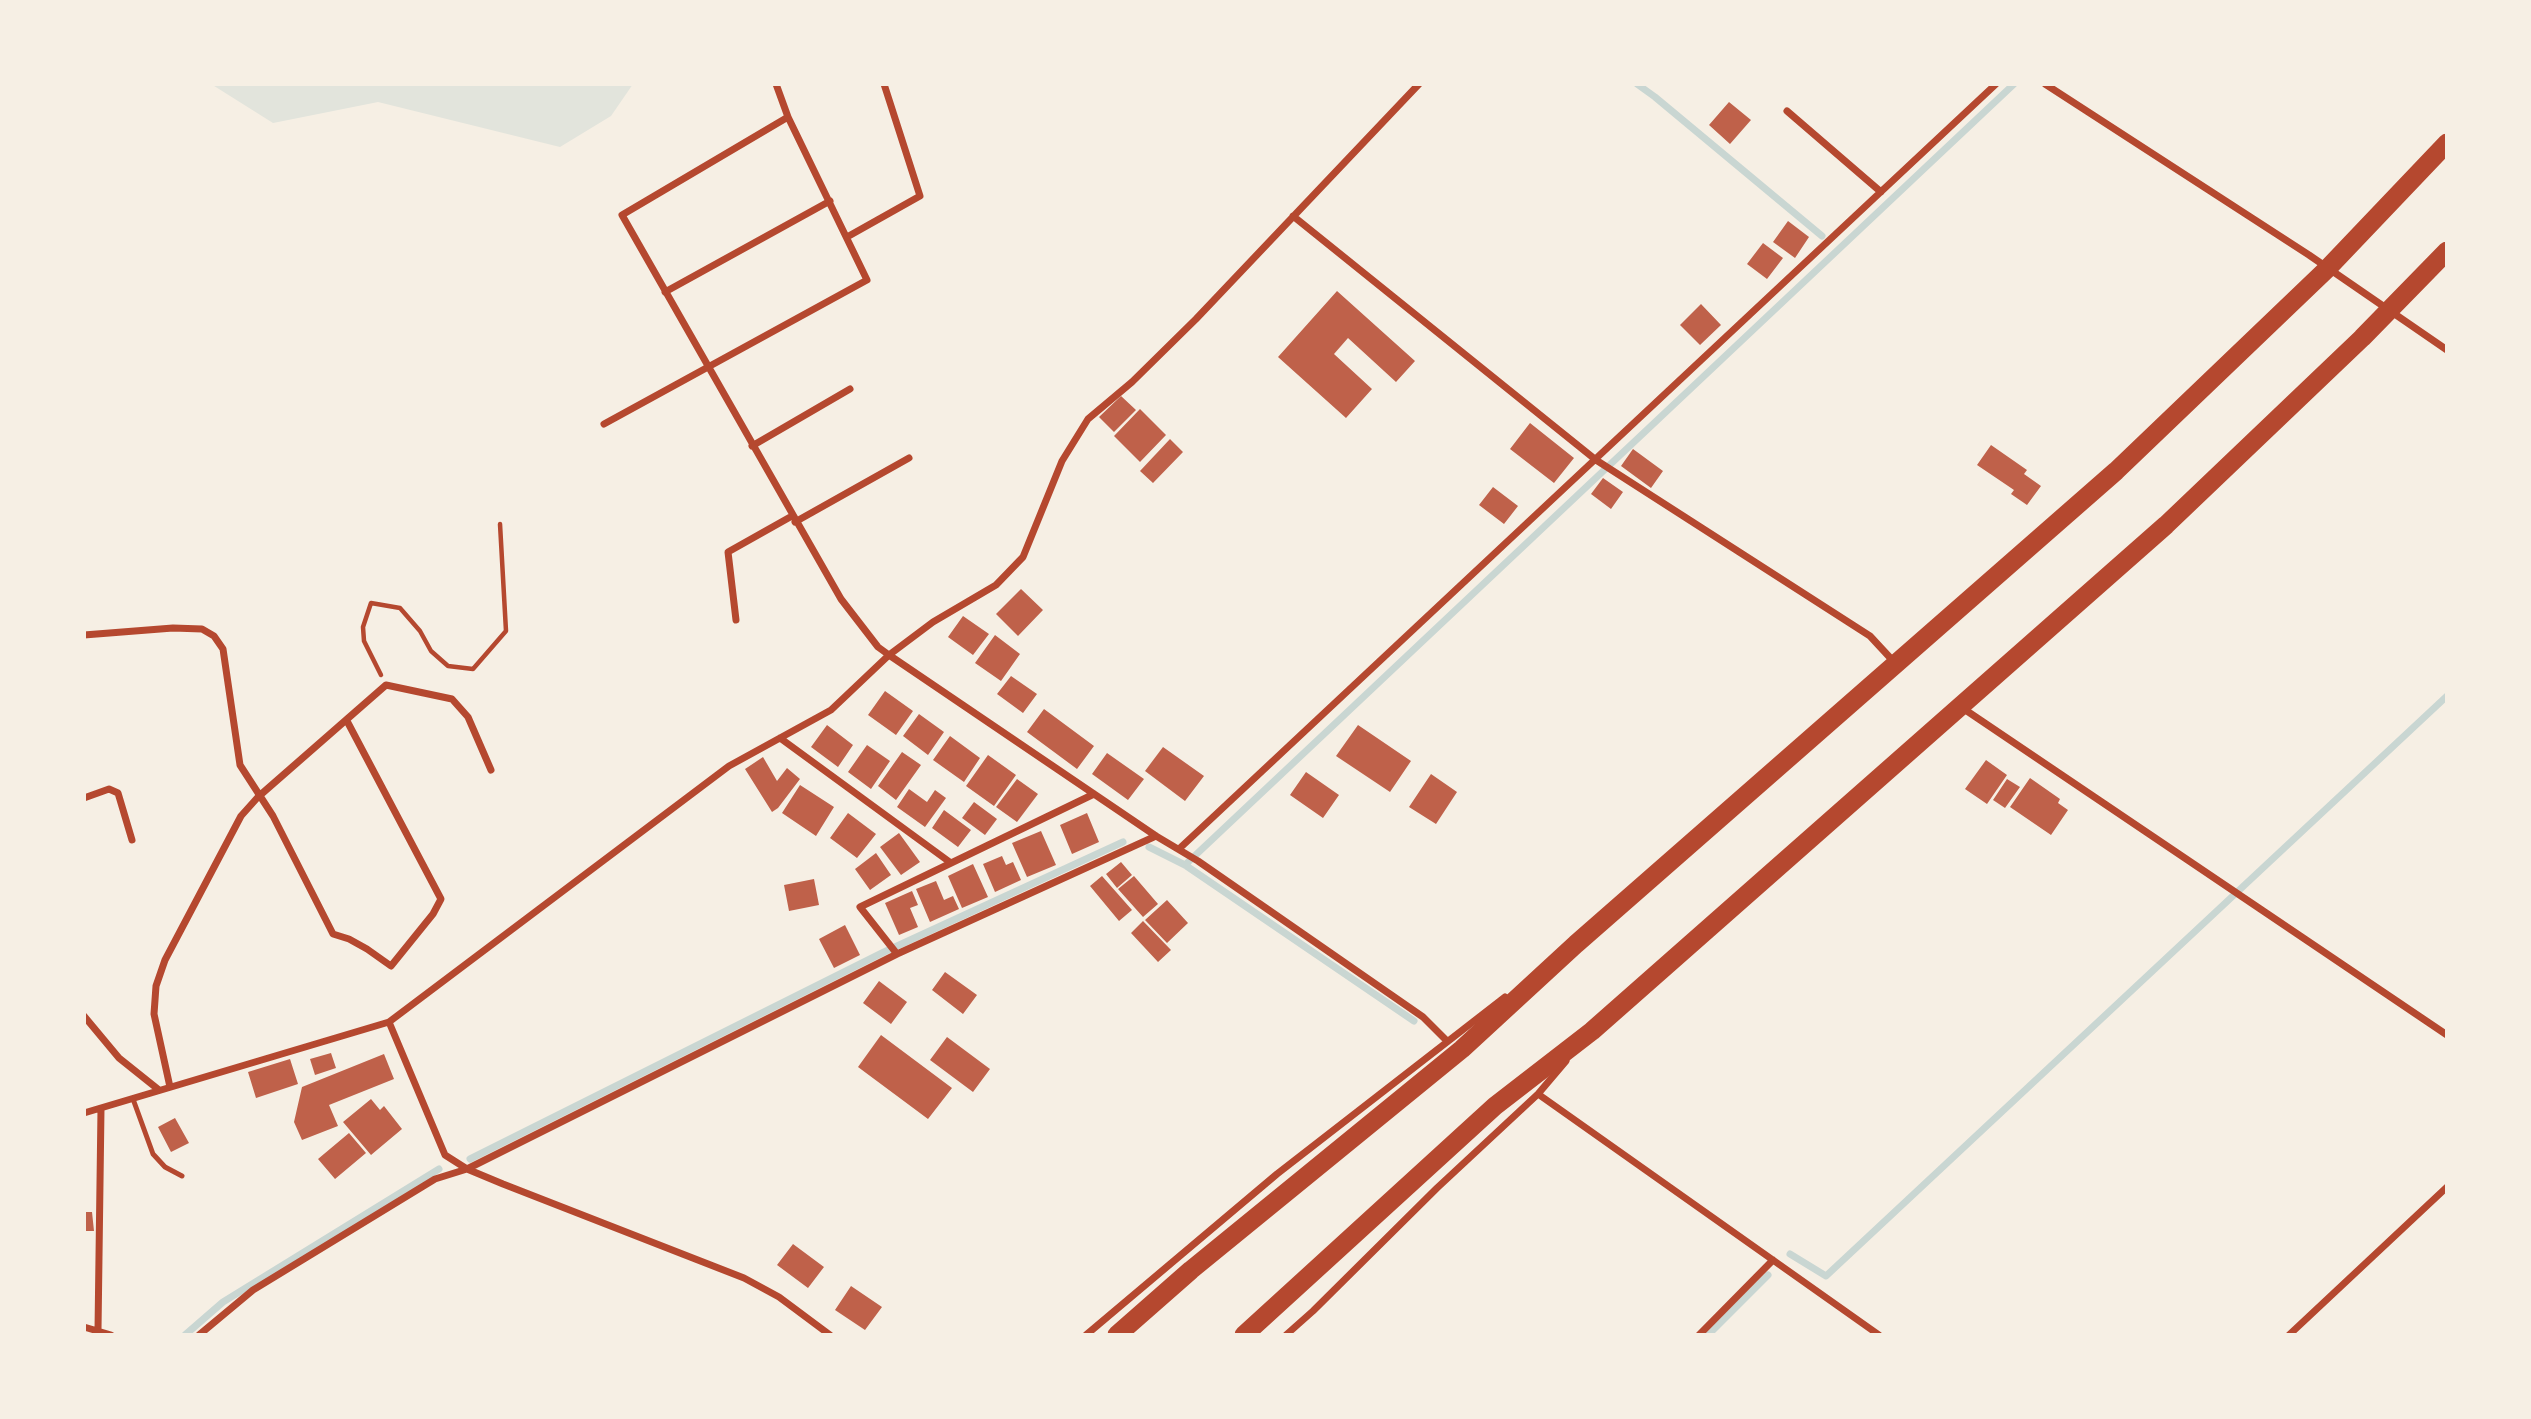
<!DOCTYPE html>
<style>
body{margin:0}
#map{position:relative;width:2531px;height:1419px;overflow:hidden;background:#f6efe4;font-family:Ubuntu,sans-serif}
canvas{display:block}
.frame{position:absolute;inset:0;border:86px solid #f6efe4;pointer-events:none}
</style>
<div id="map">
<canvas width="2531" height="1419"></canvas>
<div class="frame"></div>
</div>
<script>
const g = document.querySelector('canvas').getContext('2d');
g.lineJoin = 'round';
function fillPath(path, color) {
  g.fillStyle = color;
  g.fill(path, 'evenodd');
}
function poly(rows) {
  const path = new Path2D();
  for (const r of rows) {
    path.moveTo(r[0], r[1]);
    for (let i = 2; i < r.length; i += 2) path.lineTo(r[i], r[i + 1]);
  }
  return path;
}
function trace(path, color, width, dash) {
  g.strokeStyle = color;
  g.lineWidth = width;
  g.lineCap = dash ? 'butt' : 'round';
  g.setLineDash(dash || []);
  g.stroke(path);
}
const green = poly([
 [211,84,633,84,611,116,560,147,378,102,273,123]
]);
const stream = poly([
 [1637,84,1655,97,1822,236],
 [1149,847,1185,865,1414,1021],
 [1185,865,2014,84],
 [470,1159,884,952,1123,842],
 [1790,1254,1826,1276,2447,696],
 [185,1335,223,1302,439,1169],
 [1708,1335,1768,1275]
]);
const building = poly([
 [1729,102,1751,120,1730,144,1709,125],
 [1788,221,1809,237,1795,258,1773,242],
 [1763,243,1783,258,1767,279,1747,264],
 [1337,291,1415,361,1396,382,1348,338,1334,354,1372,389,1346,418,1278,357],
 [1701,304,1721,325,1700,345,1680,325],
 [1121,396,1136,410,1114,432,1099,417],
 [1140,409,1166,435,1140,462,1114,436],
 [1530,423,1574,458,1554,483,1510,449],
 [1170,439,1183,452,1153,483,1140,471],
 [1991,445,2027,470,2024,474,2041,486,2027,505,2011,494,2014,490,1977,465],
 [1633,449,1663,471,1651,488,1621,466],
 [1603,478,1623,492,1611,509,1591,494],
 [1493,487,1518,506,1504,524,1479,505],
 [1021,589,1043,610,1018,636,996,614],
 [963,616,989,634,973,655,948,637],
 [995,635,1020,654,1001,681,975,663],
 [1011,676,1037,694,1023,713,997,694],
 [885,691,913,711,896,735,868,715],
 [1044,709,1094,746,1077,769,1027,732],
 [919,714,944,732,928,755,903,736],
 [827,725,853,745,838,767,811,747],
 [1358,725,1411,761,1390,792,1336,756],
 [950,736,980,758,964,782,933,760],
 [867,745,890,761,871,789,848,772],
 [1163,747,1204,776,1185,801,1145,771],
 [902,752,921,765,896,800,878,786],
 [1107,753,1144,779,1128,800,1092,774],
 [988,755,1016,775,994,806,966,786],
 [763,757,777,781,787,768,800,779,778,808,772,812,745,769],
 [1986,760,2007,775,1987,804,1965,789],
 [1306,772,1339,795,1323,818,1290,795],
 [1431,774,1457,792,1436,824,1409,807],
 [2030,778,2060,799,2058,803,2068,810,2051,835,2010,807],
 [1017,779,1038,794,1017,822,996,807],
 [2007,779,2020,787,2005,808,1993,800],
 [800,785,834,807,816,836,782,813],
 [909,789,927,802,935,790,946,798,925,827,897,807],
 [974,802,997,819,985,835,962,818],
 [944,810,971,830,958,847,932,828],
 [848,813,876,834,857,858,830,838],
 [1087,813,1099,842,1072,854,1060,825],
 [1041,831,1056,865,1027,877,1012,843],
 [899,833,920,862,901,875,880,847],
 [876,853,891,875,870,890,855,869],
 [1002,856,1006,865,1013,862,1021,880,995,892,983,864],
 [1121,862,1132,875,1117,888,1106,874],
 [973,864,988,897,962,908,948,876],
 [1102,876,1132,910,1119,921,1090,886],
 [1134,876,1158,904,1143,917,1118,889],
 [814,879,819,905,789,911,784,885],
 [936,881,944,900,953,896,959,909,930,922,916,889],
 [912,891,918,905,910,908,918,927,899,935,885,903],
 [1167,900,1188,923,1167,943,1145,920],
 [1143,921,1171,950,1158,962,1131,933],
 [845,925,860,955,834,968,819,939],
 [945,972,977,995,963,1014,932,990],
 [879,981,907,1002,891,1024,863,1003],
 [881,1035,952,1088,928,1119,858,1067],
 [947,1037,990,1069,973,1092,930,1060],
 [331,1053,336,1068,315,1075,310,1059],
 [384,1054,394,1079,329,1105,338,1126,302,1140,294,1122,302,1087],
 [290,1059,298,1084,256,1098,248,1072],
 [371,1099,380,1110,384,1106,402,1129,371,1155,343,1122],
 [175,1118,189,1143,171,1152,158,1127],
 [349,1133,366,1153,335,1179,318,1159],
 [84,1212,92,1212,94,1231,84,1231],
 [793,1244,824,1267,808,1288,777,1265],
 [851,1286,882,1307,865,1330,835,1310]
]);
const path = poly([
 [381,675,364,641,363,627,371,603,400,608,420,631,431,651,448,666,473,669,506,631,500,524]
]);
const service = poly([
 [133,1099,153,1154,165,1167,182,1176]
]);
const minor = poly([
 [776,84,788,117,622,215,841,599,878,647,889,655,1156,836,1198,861,1423,1017,1447,1041],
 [2045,84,2309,255,2447,350],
 [1787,111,1881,192],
 [1293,216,1596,460,1870,636,1895,663],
 [847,237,920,196,884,84],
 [665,292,830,201],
 [604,424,867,280,788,117],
 [752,446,850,389],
 [795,522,909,458],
 [736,620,728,552,792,516],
 [84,635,173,628,202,629,214,636,223,649,240,765,273,816,333,934,349,939,367,949,391,966,433,914,441,899,347,721],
 [1961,707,2447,1035],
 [780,738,951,863],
 [84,798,109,789,118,793,132,840],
 [1180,848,1996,84],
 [897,954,860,907,1094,794],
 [84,1016,119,1058,159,1090],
 [389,1022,445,1155,467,1169,503,1184,744,1278,779,1297,830,1335],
 [170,1087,154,1014,156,986,165,960,241,816,258,797,386,685,452,699,468,717,491,770],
 [1538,1094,1879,1335],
 [84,1113,389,1022,729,766,831,710,889,655,933,622,996,585,1023,557,1062,461,1088,419,1132,382,1196,319,1419,84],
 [84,1327,111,1335],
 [98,1330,101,1109],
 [199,1335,253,1290,435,1179,467,1169,897,954,1156,836],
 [1086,1335,1277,1174,1505,997],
 [1286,1335,1313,1311,1437,1188,1538,1094,1566,1061],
 [1699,1335,1773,1260],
 [2289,1335,2447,1187]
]);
const trunk = poly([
 [1117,1335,1191,1270,1462,1049,1576,944,2116,471,2327,269,2447,143],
 [1244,1335,1495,1106,1592,1031,2166,525,2362,338,2447,251]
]);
fillPath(green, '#e2e4dc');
trace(stream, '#c9d6d2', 7);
fillPath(building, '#bf614a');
trace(path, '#b5482f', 4.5);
trace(service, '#b5482f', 5);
trace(minor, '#b5482f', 7);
trace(trunk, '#b5482f', 19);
</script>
